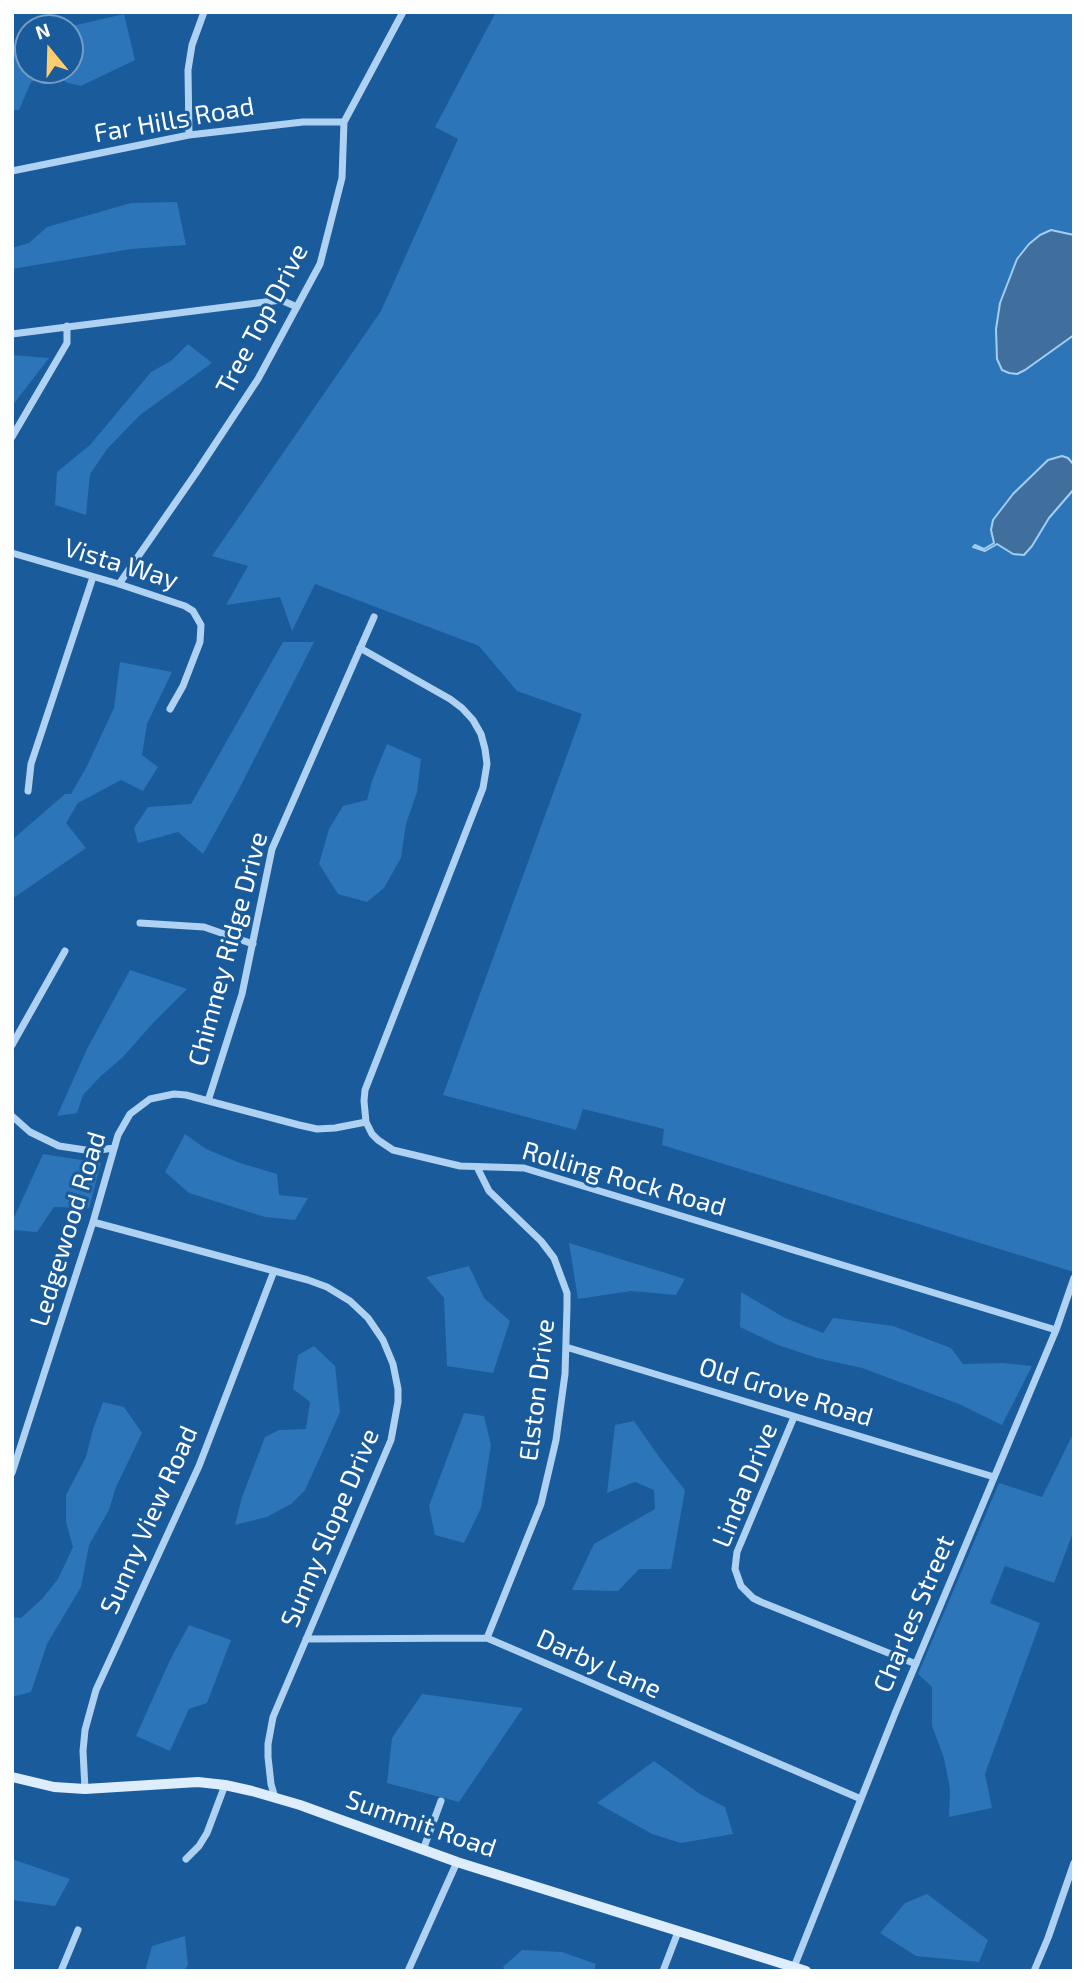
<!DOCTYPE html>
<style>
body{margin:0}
#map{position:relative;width:1086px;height:1983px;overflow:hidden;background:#195b9b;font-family:"Exo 2",sans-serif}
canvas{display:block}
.frame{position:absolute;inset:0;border:14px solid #fff;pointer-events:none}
.north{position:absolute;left:14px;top:14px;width:70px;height:70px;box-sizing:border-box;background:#195b9b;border:2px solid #759dc3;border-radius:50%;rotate:341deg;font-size:19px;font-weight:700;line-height:28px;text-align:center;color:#fff}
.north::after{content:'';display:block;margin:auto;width:24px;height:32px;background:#ffcc70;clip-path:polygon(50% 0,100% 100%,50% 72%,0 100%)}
</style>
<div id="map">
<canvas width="1086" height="1983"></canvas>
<div class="frame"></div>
<div class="north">N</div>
</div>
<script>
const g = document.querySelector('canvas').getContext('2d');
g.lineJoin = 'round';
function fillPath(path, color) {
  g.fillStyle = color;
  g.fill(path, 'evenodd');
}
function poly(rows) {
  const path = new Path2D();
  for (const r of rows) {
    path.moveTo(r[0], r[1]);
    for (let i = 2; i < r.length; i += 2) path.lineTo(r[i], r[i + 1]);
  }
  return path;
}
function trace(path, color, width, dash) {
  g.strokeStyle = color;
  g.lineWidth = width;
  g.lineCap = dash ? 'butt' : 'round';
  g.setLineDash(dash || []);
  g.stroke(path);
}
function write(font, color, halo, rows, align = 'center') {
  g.font = font + ' "Exo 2",sans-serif';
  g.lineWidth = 6;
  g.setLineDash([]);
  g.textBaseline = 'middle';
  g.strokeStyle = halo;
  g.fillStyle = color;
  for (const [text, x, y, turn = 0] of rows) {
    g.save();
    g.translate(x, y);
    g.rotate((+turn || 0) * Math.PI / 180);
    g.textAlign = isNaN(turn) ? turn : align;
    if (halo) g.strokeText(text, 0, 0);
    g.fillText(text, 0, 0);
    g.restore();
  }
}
const green = poly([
 [496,12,1074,12,1074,1272,662,1145,664,1129,583,1109,576,1130,443,1095,582,714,517,691,479,646,315,584,292,631,280,597,226,605,248,566,212,556,381,311,458,139,435,127],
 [124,14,135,60,81,86,68,83,53,75,31,82,19,110,12,110,12,45,24,44,25,59,28,59,28,70,70,70,70,35,72,26],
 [177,202,186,245,131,249,12,269,12,248,29,243,47,227,131,203],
 [188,344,212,363,140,415,108,448,90,474,86,515,55,505,57,472,90,445,151,372,171,361],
 [12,355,49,358,12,406],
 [283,642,314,642,238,791,203,854,178,832,138,843,134,828,148,807,191,804],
 [120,662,172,672,147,724,142,755,158,767,143,791,121,780,78,803,66,823,86,848,12,899,12,840,65,794,71,794,87,766,114,708],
 [387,744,421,759,417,792,406,824,401,858,384,888,367,902,338,894,319,864,329,829,343,806,367,800,372,781],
 [130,970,187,989,153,1023,123,1057,101,1076,83,1095,77,1113,57,1116,87,1049],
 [185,1134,206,1149,240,1163,277,1174,279,1195,308,1198,295,1220,265,1217,189,1193,165,1172],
 [43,1154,101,1163,89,1208,54,1207,37,1232,12,1230,12,1222],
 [569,1243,685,1279,676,1295,631,1291,578,1299],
 [469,1266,484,1298,510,1321,493,1373,447,1366,444,1298,426,1277],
 [741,1292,785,1318,823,1333,833,1318,893,1326,951,1348,963,1364,1001,1363,1032,1366,1002,1425,959,1404,862,1368,817,1358,778,1345,740,1327],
 [314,1346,335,1366,340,1412,321,1455,305,1490,291,1504,267,1517,235,1525,242,1497,265,1437,279,1430,306,1429,310,1402,293,1389,298,1355],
 [103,1402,124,1407,142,1433,116,1487,109,1510,89,1545,81,1587,47,1644,31,1692,12,1697,12,1617,21,1618,42,1599,58,1579,73,1547,66,1522,66,1495,86,1457,93,1429],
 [464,1413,484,1416,491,1445,481,1508,464,1543,435,1535,429,1506],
 [634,1421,662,1461,685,1490,671,1569,639,1569,618,1591,572,1590,594,1544,655,1509,654,1490,635,1482,607,1493,615,1425],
 [1074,1432,1074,1530,1054,1583,1005,1566,990,1603,1040,1623,985,1774,992,1808,949,1817,950,1789,944,1758,932,1726,932,1687,918,1674,999,1483,1042,1497],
 [189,1625,231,1640,207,1703,189,1709,170,1751,136,1736,170,1660],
 [422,1694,523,1708,459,1802,387,1783,392,1738],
 [654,1761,700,1794,725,1807,733,1834,681,1843,652,1834,597,1803],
 [12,1859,70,1879,55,1906,12,1900],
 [927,1894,988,1940,979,1962,916,1956,880,1933,905,1903],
 [185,1936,188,1965,184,1971,145,1971,152,1946],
 [522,1950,562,1952,596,1964,594,1971,506,1971,503,1967]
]);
const water = poly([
 [1051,230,1074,235,1074,335,1025,370,1017,374,1009,373,1002,370,997,359,996,329,1000,303,1017,259,1029,244,1040,235,1051,230],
 [1062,456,1068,458,1074,465,1074,489,1049,518,1032,546,1024,555,1013,554,997,544,985,551,973,547,975,545,984,549,994,543,991,530,993,520,1013,494,1048,460,1062,456]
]);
const street = poly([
 [189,135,188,70,192,45,204,12],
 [12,171,189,135,303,122,344,122],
 [12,334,281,300,297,307],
 [12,437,67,343,67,326],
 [12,553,119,584,185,606,193,611,201,625,200,642,183,686,170,709],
 [119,584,196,473,258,379,320,264,342,178,344,122,403,12],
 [360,648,450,699,462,708,473,720,481,734,485,749,487,764,483,788,365,1090,364,1101,366,1122,372,1134,378,1140,393,1150,460,1166,524,1168,1056,1330],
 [28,791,31,764,93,577],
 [140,923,204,927,253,944],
 [12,1045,65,951],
 [208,1101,242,994,272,849,374,617],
 [12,1116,30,1132,59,1146,92,1151,114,1148],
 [477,1167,489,1191,541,1241,554,1258,567,1293,567,1307,565,1374,556,1440,541,1504,487,1638],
 [93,1222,308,1280,327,1287,350,1301,368,1318,383,1340,393,1364,398,1389,398,1402,391,1440,273,1717,268,1744,268,1757,271,1784,275,1798],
 [566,1347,994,1477],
 [794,1417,737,1552,735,1569,741,1586,753,1598,761,1602,916,1664],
 [12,1473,93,1222,118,1135,130,1114,150,1099,174,1094,186,1095,299,1125,317,1129,335,1128,366,1122],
 [306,1639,487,1638,861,1799],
 [85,1789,83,1751,85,1730,96,1690,199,1466,274,1271],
 [423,1850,441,1801],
 [186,1859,199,1846,207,1833,225,1785],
 [794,1967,896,1711,1056,1330,1074,1278],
 [61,1971,78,1930],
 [408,1971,457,1862],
 [663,1971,678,1932],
 [1034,1971,1048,1938,1074,1863]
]);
const secondary = poly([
 [12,1777,54,1787,85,1789,198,1782,225,1785,252,1791,300,1805,457,1862,806,1971]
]);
const streetNames = [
 ["Far Hills Road",174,120,-10],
 ["Tree Top Drive",262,319,-62],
 ["Vista Way",121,564,17],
 ["Chimney Ridge Drive",228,949,-75],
 ["Rolling Rock Road",624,1179,16],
 ["Ledgewood Road",68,1229,-73],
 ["Elston Drive",537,1390,-83],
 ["Old Grove Road",786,1392,17],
 ["Linda Drive",745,1485,-68],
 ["Sunny View Road",149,1520,-66],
 ["Sunny Slope Drive",330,1528,-67],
 ["Charles Street",914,1614,-67],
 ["Darby Lane",599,1664,24],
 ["Summit Road",421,1824,19]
];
fillPath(green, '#2c75b9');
fillPath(water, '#406f9d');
trace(water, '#a2cef4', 2);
trace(street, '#afd2f2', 7);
trace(secondary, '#deedfc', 10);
write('26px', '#fff', '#195b9b', streetNames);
</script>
